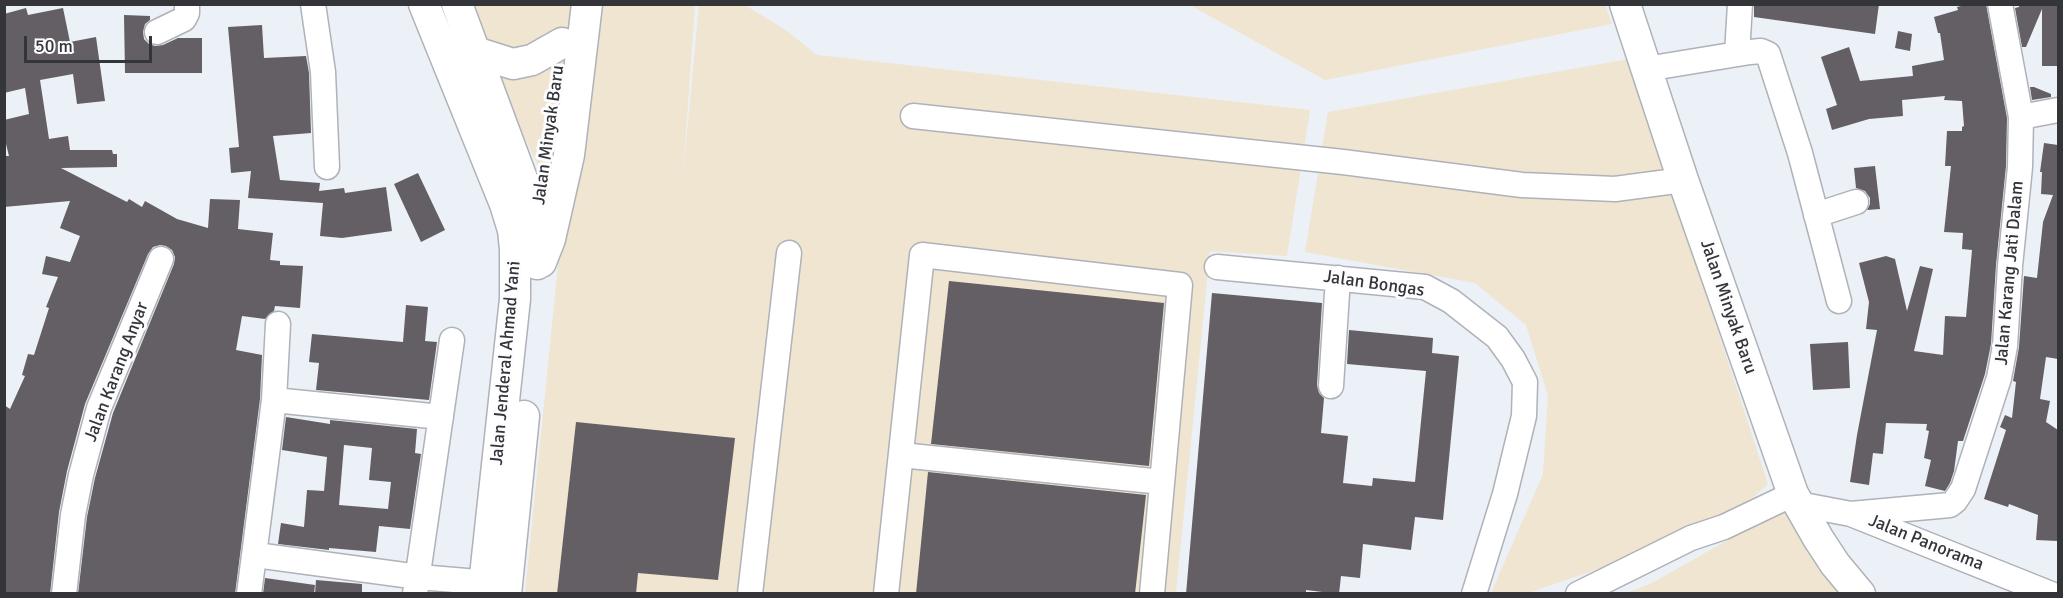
<!DOCTYPE html>
<style>
body{margin:0}
#map{position:relative;width:2063px;height:598px;overflow:hidden;background:#ecf0f7;font-family:Signika,sans-serif}
canvas{display:block}
.frame{position:absolute;inset:0;border:6px solid #333538;pointer-events:none}
.scale{position:absolute;left:24px;top:36px;width:128px;height:27px;box-sizing:border-box;border:3px solid #333538;border-top:0;padding-left:8px;font-size:18px;line-height:21px;white-space:nowrap;color:#333538;-webkit-text-stroke:4px #fdfdff;paint-order:stroke}
</style>
<div id="map">
<canvas width="2063" height="598"></canvas>
<div class="frame"></div>
<div class="scale">50 m</div>
</div>
<script>
const g = document.querySelector('canvas').getContext('2d');
g.lineJoin = 'round';
function fillPath(path, color) {
  g.fillStyle = color;
  g.fill(path, 'evenodd');
}
function poly(rows) {
  const path = new Path2D();
  for (const r of rows) {
    path.moveTo(r[0], r[1]);
    for (let i = 2; i < r.length; i += 2) path.lineTo(r[i], r[i + 1]);
  }
  return path;
}
function trace(path, color, width, dash) {
  g.strokeStyle = color;
  g.lineWidth = width;
  g.lineCap = dash ? 'butt' : 'round';
  g.setLineDash(dash || []);
  g.stroke(path);
}
function write(font, color, halo, rows, align = 'center') {
  g.font = font + ' Signika,sans-serif';
  g.lineWidth = 6;
  g.setLineDash([]);
  g.textBaseline = 'middle';
  g.strokeStyle = halo;
  g.fillStyle = color;
  for (const [text, x, y, turn = 0] of rows) {
    g.save();
    g.translate(x, y);
    g.rotate((+turn || 0) * Math.PI / 180);
    g.textAlign = isNaN(turn) ? turn : align;
    if (halo) g.strokeText(text, 0, 0);
    g.fillText(text, 0, 0);
    g.restore();
  }
}
const industrial = poly([
 [470,5,695,5,683,176,699,5,745,5,787,31,817,55,1310,110,1287,256,1210,251,1176,593,525,593,563,216,486,59],
 [1605,5,1612,24,1325,80,1190,5],
 [1629,59,1768,484,1721,527,1528,593,1491,593,1543,474,1548,396,1526,325,1475,283,1305,252,1328,112],
 [1786,507,1839,593,1624,594,1652,583]
]);
const building = poly([
 [1754,4,1879,4,1875,34,1754,17],
 [1969,4,1986,4,2007,118,2006,166,1996,265,1991,344,1985,374,1963,441,1958,441,1954,471,1950,483,1945,491,1925,486,1931,460,1924,458,1929,431,1926,430,1927,424,1886,423,1883,454,1873,453,1869,485,1850,482,1857,435,1877,330,1866,329,1869,302,1859,263,1886,256,1895,259,1907,311,1920,266,1933,269,1914,351,1943,355,1945,316,1966,317,1972,250,1962,249,1963,233,1944,232,1951,166,1945,166,1947,131,1962,131,1962,127,1964,126,1962,101,1944,100,1945,96,1902,100,1903,116,1869,119,1832,130,1826,109,1837,105,1821,57,1849,47,1860,81,1913,76,1912,66,1944,60,1940,33,1938,33,1934,17,1958,10,1957,7],
 [2019,4,2058,4,2058,66,2042,66,2042,9,2026,47,2022,47,2015,8,2019,7],
 [26,8,28,15,63,8,70,42,96,37,105,101,77,104,73,74,40,80,49,139,68,136,70,150,112,150,113,154,117,154,117,167,61,168,127,202,129,199,142,207,145,201,177,219,208,228,210,199,240,200,238,229,273,233,270,260,280,261,280,265,303,266,300,308,275,306,274,311,265,319,242,316,236,350,262,355,260,399,235,594,78,594,87,517,95,478,113,413,174,264,175,257,172,250,166,246,160,245,153,247,148,254,85,404,67,471,59,512,50,594,4,594,4,405,10,409,25,376,22,375,28,354,34,355,49,308,46,307,58,277,42,274,46,256,70,262,80,236,60,228,70,201,4,207,4,156,9,156,4,136,4,120,29,114,25,88,4,93,4,14],
 [124,15,150,16,150,20,145,24,143,32,144,39,149,44,155,46,163,45,178,38,202,38,202,73,125,73],
 [262,25,264,58,306,56,309,73,311,133,273,136,280,180,320,183,319,191,344,188,345,193,386,187,392,231,342,238,320,236,323,203,248,198,251,171,231,173,229,148,239,147,228,27],
 [1898,31,1912,34,1910,51,1895,48],
 [2030,87,2034,87,2051,94,2051,97,2032,100],
 [2044,143,2058,145,2058,359,2046,357,2040,399,2050,401,2046,422,2058,430,2058,541,2036,540,2038,515,2009,504,2008,507,1984,499,2006,430,2000,427,2005,415,2012,418,2016,382,2013,381,2019,347,2024,276,2037,278,2043,222,2053,195,2041,194,2042,172,2040,172],
 [1875,166,1880,209,1867,210,1870,204,1870,198,1865,191,1856,188,1854,168],
 [418,173,445,230,421,242,394,184],
 [949,281,1164,303,1149,466,931,444],
 [1212,293,1322,303,1317,385,1319,393,1324,398,1321,433,1348,436,1343,483,1372,486,1373,478,1415,482,1426,371,1347,364,1349,330,1433,338,1432,353,1459,356,1443,520,1415,517,1411,550,1363,544,1360,578,1341,576,1339,594,1306,590,1306,594,1186,594],
 [406,305,428,307,425,341,437,342,429,400,316,390,319,363,309,362,312,334,403,342],
 [1848,342,1850,388,1813,390,1810,344],
 [286,417,330,424,330,420,417,429,415,453,421,454,410,529,379,526,376,552,329,548,329,550,278,544,281,523,304,527,307,490,324,491,327,457,282,450],
 [344,445,372,448,369,480,391,482,388,509,339,505],
 [576,422,735,438,718,580,638,573,636,594,557,594],
 [928,472,1146,495,1135,594,916,594],
 [265,578,315,585,314,594,263,594],
 [316,580,362,584,362,594,315,594]
]);
const minor = poly([
 [313,4,323,72,327,167],
 [157,32,184,19,187,13,187,4],
 [1737,54,1740,4],
 [1646,69,1750,52,1761,51,1768,54,1800,153,1839,301],
 [913,116,1343,162,1522,185,1615,189,1683,180],
 [2021,117,2058,110],
 [1816,215,1856,202],
 [1217,267,1425,287,1451,301,1497,337,1513,359,1525,382,1524,416,1505,494,1474,594],
 [1331,386,1338,278],
 [284,401,441,417],
 [901,455,1162,482],
 [1798,504,1851,514,2051,594],
 [1851,514,1950,505,1955,501,1963,489,1999,378,2005,346,2010,266,2020,167,2021,117,2000,4],
 [263,556,419,577,502,584],
 [64,594,73,515,81,475,99,408,161,259],
 [249,594,274,400,278,324],
 [415,594,452,340],
 [750,594,789,253],
 [886,594,922,255,1180,285,1152,594],
 [1578,594,1691,538,1724,527,1793,494]
]);
const major = poly([
 [424,4,505,204,513,230,515,249,515,299,483,594],
 [457,4,527,192,534,230,537,264],
 [1625,4,1683,180,1793,494,1818,538,1835,564,1860,594],
 [475,52,513,64,532,60,562,43],
 [541,262,550,239,569,155,587,4],
 [506,594,524,416]
]);
const streetNames = [
 ["Jalan Minyak Baru",549,135,-82],
 ["Jalan Karang Jati Dalam",2010,273,-85],
 ["Jalan Bongas",1374,284,8],
 ["Jalan Minyak Baru",1728,307,71],
 ["Jalan Jenderal Ahmad Yani",506,363,-85],
 ["Jalan Karang Anyar",117,372,-69],
 ["Jalan Panorama",1926,543,22]
];
fillPath(industrial, '#f0e5d0');
fillPath(building, '#635f65');
trace(minor, '#afb2b9', 27);
trace(major, '#afb2b9', 33);
trace(minor, '#fff', 24);
trace(major, '#fff', 30);
write('18px', '#333538', '#fdfdff', streetNames);
</script>
